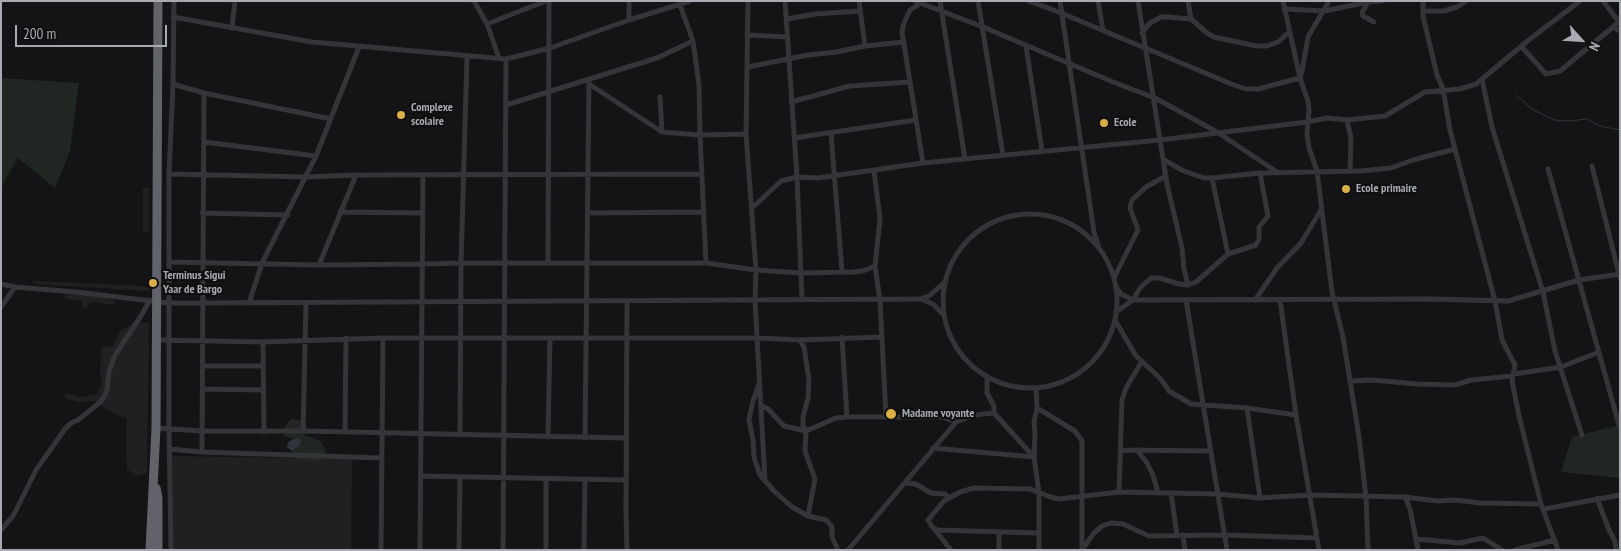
<!DOCTYPE html>
<style>
body{margin:0}
#map{position:relative;width:1621px;height:551px;overflow:hidden;background:#141315;font-family:"PT Sans Narrow",sans-serif}
canvas{display:block}
.frame{position:absolute;inset:0;border:2px solid #a7aab3;pointer-events:none}
.north{position:absolute;left:1556px;top:15px;width:50px;height:50px;-webkit-text-stroke:4px #0f0f10;paint-order:stroke;rotate:116deg;font-size:14px;font-weight:700;line-height:20px;text-align:center;color:#a7aab3}
.north::after{content:'';display:block;margin:auto;width:18px;height:22px;background:#a7aab3;clip-path:polygon(50% 0,100% 100%,50% 72%,0 100%)}
.scale{position:absolute;left:15px;top:25px;width:152px;height:22px;box-sizing:border-box;border:2px solid #a7aab3;border-top:0;padding-left:6px;font-size:15px;line-height:18px;white-space:nowrap;color:#a7aab3;-webkit-text-stroke:4px #0f0f10;paint-order:stroke}
</style>
<div id="map">
<canvas width="1621" height="551"></canvas>
<div class="frame"></div>
<div class="north">N</div>
<div class="scale">200 m</div>
</div>
<script>
const g = document.querySelector('canvas').getContext('2d');
g.lineJoin = 'round';
function fillPath(path, color) {
  g.fillStyle = color;
  g.fill(path, 'evenodd');
}
function poly(rows) {
  const path = new Path2D();
  for (const r of rows) {
    if (r.length === 3) {
      path.moveTo(r[0] + r[2], r[1]);
      path.arc(r[0], r[1], r[2], 0, 2 * Math.PI);
      continue;
    }
    path.moveTo(r[0], r[1]);
    for (let i = 2; i < r.length; i += 2) path.lineTo(r[i], r[i + 1]);
  }
  return path;
}
function trace(path, color, width, dash) {
  g.strokeStyle = color;
  g.lineWidth = width;
  g.lineCap = dash ? 'butt' : 'round';
  g.setLineDash(dash || []);
  g.stroke(path);
}
function write(font, color, halo, rows, align = 'center') {
  g.font = font + ' "PT Sans Narrow",sans-serif';
  g.lineWidth = 4.5;
  g.setLineDash([]);
  g.textBaseline = 'middle';
  g.strokeStyle = halo;
  g.fillStyle = color;
  for (const [text, x, y, turn = 0] of rows) {
    g.save();
    g.translate(x, y);
    g.rotate((+turn || 0) * Math.PI / 180);
    g.textAlign = isNaN(turn) ? turn : align;
    if (halo) g.strokeText(text, 0, 0);
    g.fillText(text, 0, 0);
    g.restore();
  }
}
const built = poly([
 [143,188,149,188,149,232,143,233],
 [33,281,143,286,149,288,149,291,33,284],
 [65,293,100,296,115,301,114,305,90,302,88,308,82,307,82,301,65,299],
 [137,322,149,323,147,473,135,476,127,469,126,436,127,419,105,409,97,401,79,402,64,398,66,393,83,397,97,394,102,383,100,371,102,346,112,347,120,331],
 [172,456,352,459,351,550,173,550]
]);
const green = poly([
 [1,78,79,83,70,151,55,188,18,158,1,187],
 [291,419,299,420,307,426,305,435,320,441,326,451,324,459,312,462,296,459,292,451,299,446,296,438,292,439,284,436,285,426],
 [1620,425,1620,478,1561,472,1572,437]
]);
const water = poly([
 [296,438,301,440,299,446,292,451,287,447,288,442]
]);
const stream = poly([
 [1516,95,1532,109,1554,120,1569,121,1587,119,1600,126,1620,130]
]);
const street = poly([
 [474,1,487,24,499,58],
 [748,1,746,134,756,270,755,301,765,481],
 [785,1,797,177,802,300],
 [859,1,865,46],
 [915,1,983,27,1113,82,1155,98,1217,132,1277,172],
 [940,1,965,159],
 [978,1,1003,155],
 [1029,1,1061,13,1234,85,1246,89,1258,89,1300,78,1302,71,1308,37,1329,1],
 [1060,1,1094,232,1098,245],
 [1098,1,1103,30],
 [1138,1,1167,184,1182,248,1184,269,1188,285],
 [1188,1,1191,19],
 [1283,1,1300,78,1308,101,1309,110,1307,134,1309,148,1317,171,1332,292,1343,337,1359,437,1366,497,1368,550],
 [1423,1,1423,16,1437,75,1443,89,1450,130,1495,301,1502,340,1515,365,1512,381,1519,416,1541,504,1558,550],
 [1368,2,1362,13,1363,16,1374,22],
 [921,3,910,10,904,23,902,32,923,163],
 [680,5,693,41,699,85,700,135,706,263],
 [1284,9,1325,11,1368,2,1382,1],
 [1423,11,1444,11,1457,7,1466,1],
 [173,17,312,42,506,59,550,48,629,20,690,1],
 [787,19,815,14,860,11],
 [629,20,629,1],
 [487,24,546,1],
 [1613,27,1620,31],
 [232,28,235,1],
 [1142,33,1150,23,1161,17,1168,17,1191,19,1207,33,1214,37,1256,46,1267,46,1278,42,1289,32],
 [747,35,788,37],
 [1026,46,1042,151],
 [1521,46,1546,74,1560,71,1619,22,1603,1],
 [748,67,808,55,836,52,865,46,904,42],
 [1482,79,1492,127,1543,292,1555,351,1582,435],
 [173,84,204,93,331,119],
 [589,84,662,132,700,135,746,134],
 [660,97,662,132],
 [791,102,850,86,910,82],
 [506,105,657,58,693,41],
 [1347,120,1351,138,1350,170],
 [831,134,842,271],
 [794,138,916,120],
 [204,142,316,156],
 [1164,160,1184,171,1204,178,1212,178,1260,173,1361,171,1391,168,1413,160,1455,149],
 [1592,166,1620,278],
 [1548,169,1619,425],
 [874,171,880,219,875,266],
 [169,174,306,177,356,175,702,174],
 [1212,178,1228,254],
 [752,208,781,181,797,177,818,178,923,163,1160,140,1307,122,1327,118,1347,120,1385,116,1425,92,1460,89,1476,84,1530,39,1580,1],
 [340,212,423,213],
 [202,213,288,215],
 [588,213,704,212],
 [1030,301,87],
 [169,262,319,265,423,264,461,263,706,263,756,270,801,273,853,272,863,271,875,266,880,300,886,417],
 [548,263,549,1],
 [319,265,356,175],
 [1114,278,1138,230,1130,208,1132,200,1146,187,1166,176],
 [1,284,15,287,76,292,168,303,202,303,920,299,929,296,946,281],
 [1116,287,1121,294,1133,300,1431,299,1508,301,1579,280,1620,274],
 [921,299,933,304,944,315],
 [1186,300,1227,550],
 [1255,300,1277,268,1301,243,1321,210],
 [1280,300,1296,415,1319,550],
 [627,301,626,513,627,550],
 [249,303,262,263,316,156,359,47],
 [1,307,15,287],
 [1116,312,1133,300,1140,288,1151,278,1160,278,1179,284,1188,285,1196,282,1228,254,1256,245,1259,239,1259,227,1268,216,1260,173],
 [1115,320,1136,356,1160,378,1169,391,1191,404,1247,408,1296,415],
 [842,337,847,417],
 [157,340,263,342,383,338,757,338,800,340,882,337],
 [800,340,804,347,809,380,808,398,803,417,803,425,806,431,805,451,815,479,808,516],
 [263,342,264,432],
 [203,366,263,366],
 [1514,374,1561,367,1599,352],
 [1351,381,1373,380,1417,384,1455,385,1471,380,1512,376],
 [759,384,753,401,749,419,753,441,754,457,760,475,774,491,792,507,808,516,826,520,829,523,832,527,832,537,838,550],
 [1036,388,1037,408,1034,422,1035,434,1034,457,1039,493,1039,550],
 [203,389,263,390],
 [762,406,768,409,784,426,806,431,836,418,847,417,942,417,956,422],
 [1037,408,1075,431,1082,441,1082,550],
 [1247,408,1260,498],
 [994,413,1034,457],
 [156,428,202,431,303,431,626,438],
 [303,431,306,303],
 [345,432,346,338],
 [460,435,461,263,467,56],
 [548,437,550,338],
 [585,438,589,79],
 [933,448,1034,457],
 [169,449,202,452,382,458],
 [1121,450,1211,451],
 [1137,450,1147,463,1153,475,1158,493],
 [202,452,204,93],
 [421,476,626,480],
 [906,483,916,484,931,493,945,494,949,498],
 [1119,492,1122,400,1126,388,1142,361],
 [1171,493,1177,535],
 [1405,497,1410,509,1418,550],
 [1597,498,1609,530,1615,541,1616,550],
 [1544,509,1620,495],
 [1,530,13,516,36,470,65,429,71,423,78,420,98,404,104,397,107,390,109,372,115,355,141,316,150,300],
 [935,530,951,550],
 [1039,533,938,530,933,528,928,520,944,501,960,492,974,488,1030,489,1051,497,1059,499,1119,492,1218,494,1260,498,1310,495,1405,497,1437,501,1455,500,1480,503,1541,504],
 [1183,535,1185,550],
 [1416,539,1460,543,1483,538,1502,550],
 [171,549,169,429,169,174,173,84,174,1],
 [381,550,383,338],
 [420,550,423,176],
 [459,550,460,477],
 [503,550,506,59],
 [546,550,546,478],
 [584,550,585,479],
 [848,550,956,422,974,415,994,413,994,406,987,393,987,376],
 [999,550,999,532],
 [1082,550,1094,533,1102,526,1111,523,1123,524,1149,536,1225,535,1317,538],
 [1515,550,1555,540]
]);
const highway = poly([
 [156,488,158,498,158,550],
 [150,550,156,428,158,1]
]);
const markers = [
 [401,115,5,"#daaf47"],
 [1104,123,5,"#daaf47"],
 [1346,189,5,"#daaf47"],
 [153,283,5,"#daaf47"],
 [891,414,6,"#daaf47"]
];
const poiNames = [
 ["Complexe",411,108],
 ["scolaire",411,122],
 ["Ecole",1114,123],
 ["Ecole primaire",1356,189],
 ["Terminus Sigui",163,276],
 ["Yaar de Bargo",163,290],
 ["Madame voyante",902,414]
];
fillPath(built, '#202022');
fillPath(green, '#202621');
fillPath(water, '#2e353c');
trace(stream, '#2e353c', 1);
trace(street, '#353539', 5);
trace(highway, '#62636a', 9);
for (const [x, y, r, color] of markers) {
  const dot = new Path2D();
  dot.arc(x, y, r, 0, 2 * Math.PI);
  g.fillStyle = color;
  g.fill(dot);
  trace(dot, '#0f0f10', 2);
}
write('bold 12px', '#a7aab3', '#0f0f10', poiNames, 'left');
</script>
